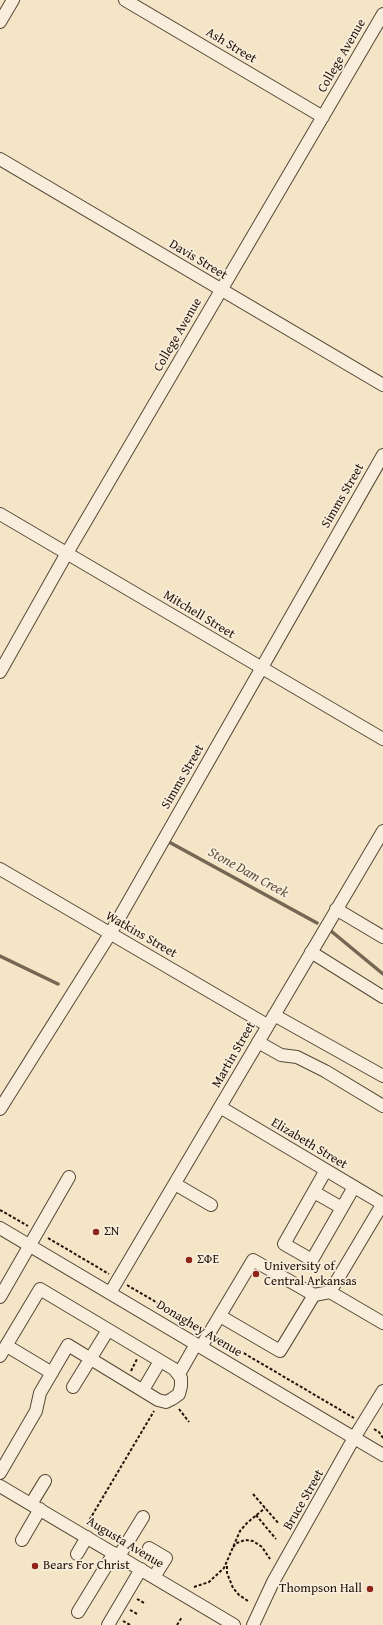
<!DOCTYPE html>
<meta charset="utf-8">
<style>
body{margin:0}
canvas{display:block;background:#f4e5c7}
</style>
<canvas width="383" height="1625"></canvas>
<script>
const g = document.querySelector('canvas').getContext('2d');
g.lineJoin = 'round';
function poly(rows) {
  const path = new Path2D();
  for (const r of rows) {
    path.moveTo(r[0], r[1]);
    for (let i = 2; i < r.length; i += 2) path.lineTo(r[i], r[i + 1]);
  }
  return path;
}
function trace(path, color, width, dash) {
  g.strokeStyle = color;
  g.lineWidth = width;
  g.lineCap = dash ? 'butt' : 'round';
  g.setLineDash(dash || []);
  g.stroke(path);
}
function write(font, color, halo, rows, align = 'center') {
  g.font = font + ' "Gentium Book Plus",serif';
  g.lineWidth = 3.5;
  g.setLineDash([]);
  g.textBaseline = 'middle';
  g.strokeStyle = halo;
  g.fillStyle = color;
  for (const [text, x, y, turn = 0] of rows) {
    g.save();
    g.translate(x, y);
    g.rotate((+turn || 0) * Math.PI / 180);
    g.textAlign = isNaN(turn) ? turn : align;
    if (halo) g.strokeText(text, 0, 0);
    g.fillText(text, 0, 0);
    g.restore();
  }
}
const stream = poly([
 [169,842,317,923],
 [331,931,383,974],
 [0,956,58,984]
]);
const path = poly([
 [0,1210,28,1226],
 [48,1238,109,1274],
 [127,1285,200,1328],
 [218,1338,354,1418],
 [131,1371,137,1359],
 [179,1409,189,1422],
 [374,1429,379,1432,383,1438],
 [253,1494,279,1524],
 [256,1515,276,1539],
 [87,1524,154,1411],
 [233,1547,237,1543,245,1540,253,1541,262,1547,270,1559],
 [227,1566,227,1573,233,1588,239,1595,248,1601],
 [194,1587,209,1582,224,1568,240,1531,247,1523,265,1508],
 [137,1599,144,1603],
 [130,1610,137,1614],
 [123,1621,130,1625],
 [177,1625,182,1617]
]);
const minor = poly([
 [125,0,323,117],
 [0,22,13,0],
 [0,159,383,385],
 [0,514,383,739],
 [0,672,67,553,383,14],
 [0,869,267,1025],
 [336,909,383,937],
 [311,952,383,997],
 [274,1015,383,1076],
 [258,1042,281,1055,297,1057,325,1071,383,1106],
 [220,1107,383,1204],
 [0,1109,110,934,383,455],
 [326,1170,284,1244,312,1260,354,1187],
 [175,1184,211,1205],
 [314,1192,342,1208],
 [0,1228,383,1455],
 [330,1292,383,1203],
 [110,1293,383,831],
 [0,1297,69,1177],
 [220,1316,280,1351,314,1295],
 [7,1346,52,1373],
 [201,1347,253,1260,314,1295,330,1292,383,1323],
 [0,1356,40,1289,174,1369,181,1378,181,1386,179,1394,172,1399,166,1402,158,1400,68,1345,40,1393,36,1411,0,1473],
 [179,1374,196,1344],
 [73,1387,108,1330],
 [143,1390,160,1361],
 [0,1486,234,1625],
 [31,1504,45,1481],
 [22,1540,40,1509],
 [149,1548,166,1558,154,1577],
 [77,1554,87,1537],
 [119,1556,143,1517],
 [78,1612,114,1553],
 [108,1625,141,1569],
 [253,1625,273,1582,354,1438,383,1391]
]);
const markers = [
 [96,1232,4,"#8f2418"],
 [189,1260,4,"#8f2418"],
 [256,1274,4,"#8f2418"],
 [35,1566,4,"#8f2418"],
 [370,1589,4,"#8f2418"]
];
const streetNames = [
 ["Ash Street",231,46,31],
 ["College Avenue",342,56,-60],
 ["Davis Street",198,260,31],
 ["College Avenue",178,335,-60],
 ["Simms Street",343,496,-60],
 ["Mitchell Street",199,615,31],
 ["Simms Street",183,777,-60],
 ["Watkins Street",141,935,30],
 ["Martin Street",234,1055,-60],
 ["Elizabeth Street",309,1144,31],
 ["Donaghey Avenue",199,1329,31],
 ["Bruce Street",304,1500,-60],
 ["Augusta Avenue",125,1543,31]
];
const poiNames = [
 ["ΣΝ",104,1232],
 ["ΣΦΕ",197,1260],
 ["University of",264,1267],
 ["Central Arkansas",264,1282],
 ["Bears For Christ",43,1566],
 ["Thompson Hall",362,1589,"right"]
];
const waterNames = [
 ["Stone Dam Creek",248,873,29]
];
trace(stream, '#766654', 3.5);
trace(minor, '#574838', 14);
trace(path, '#231309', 2, [3, 2]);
trace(minor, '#f8eedb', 12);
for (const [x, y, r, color] of markers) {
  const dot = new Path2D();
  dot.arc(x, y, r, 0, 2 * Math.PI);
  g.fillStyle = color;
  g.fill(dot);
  trace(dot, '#f8eedb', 1.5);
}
write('13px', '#231309', '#f8eedb', streetNames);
write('13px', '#231309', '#f8eedb', poiNames, 'left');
write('italic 14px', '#615241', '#f8eedb', waterNames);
</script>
